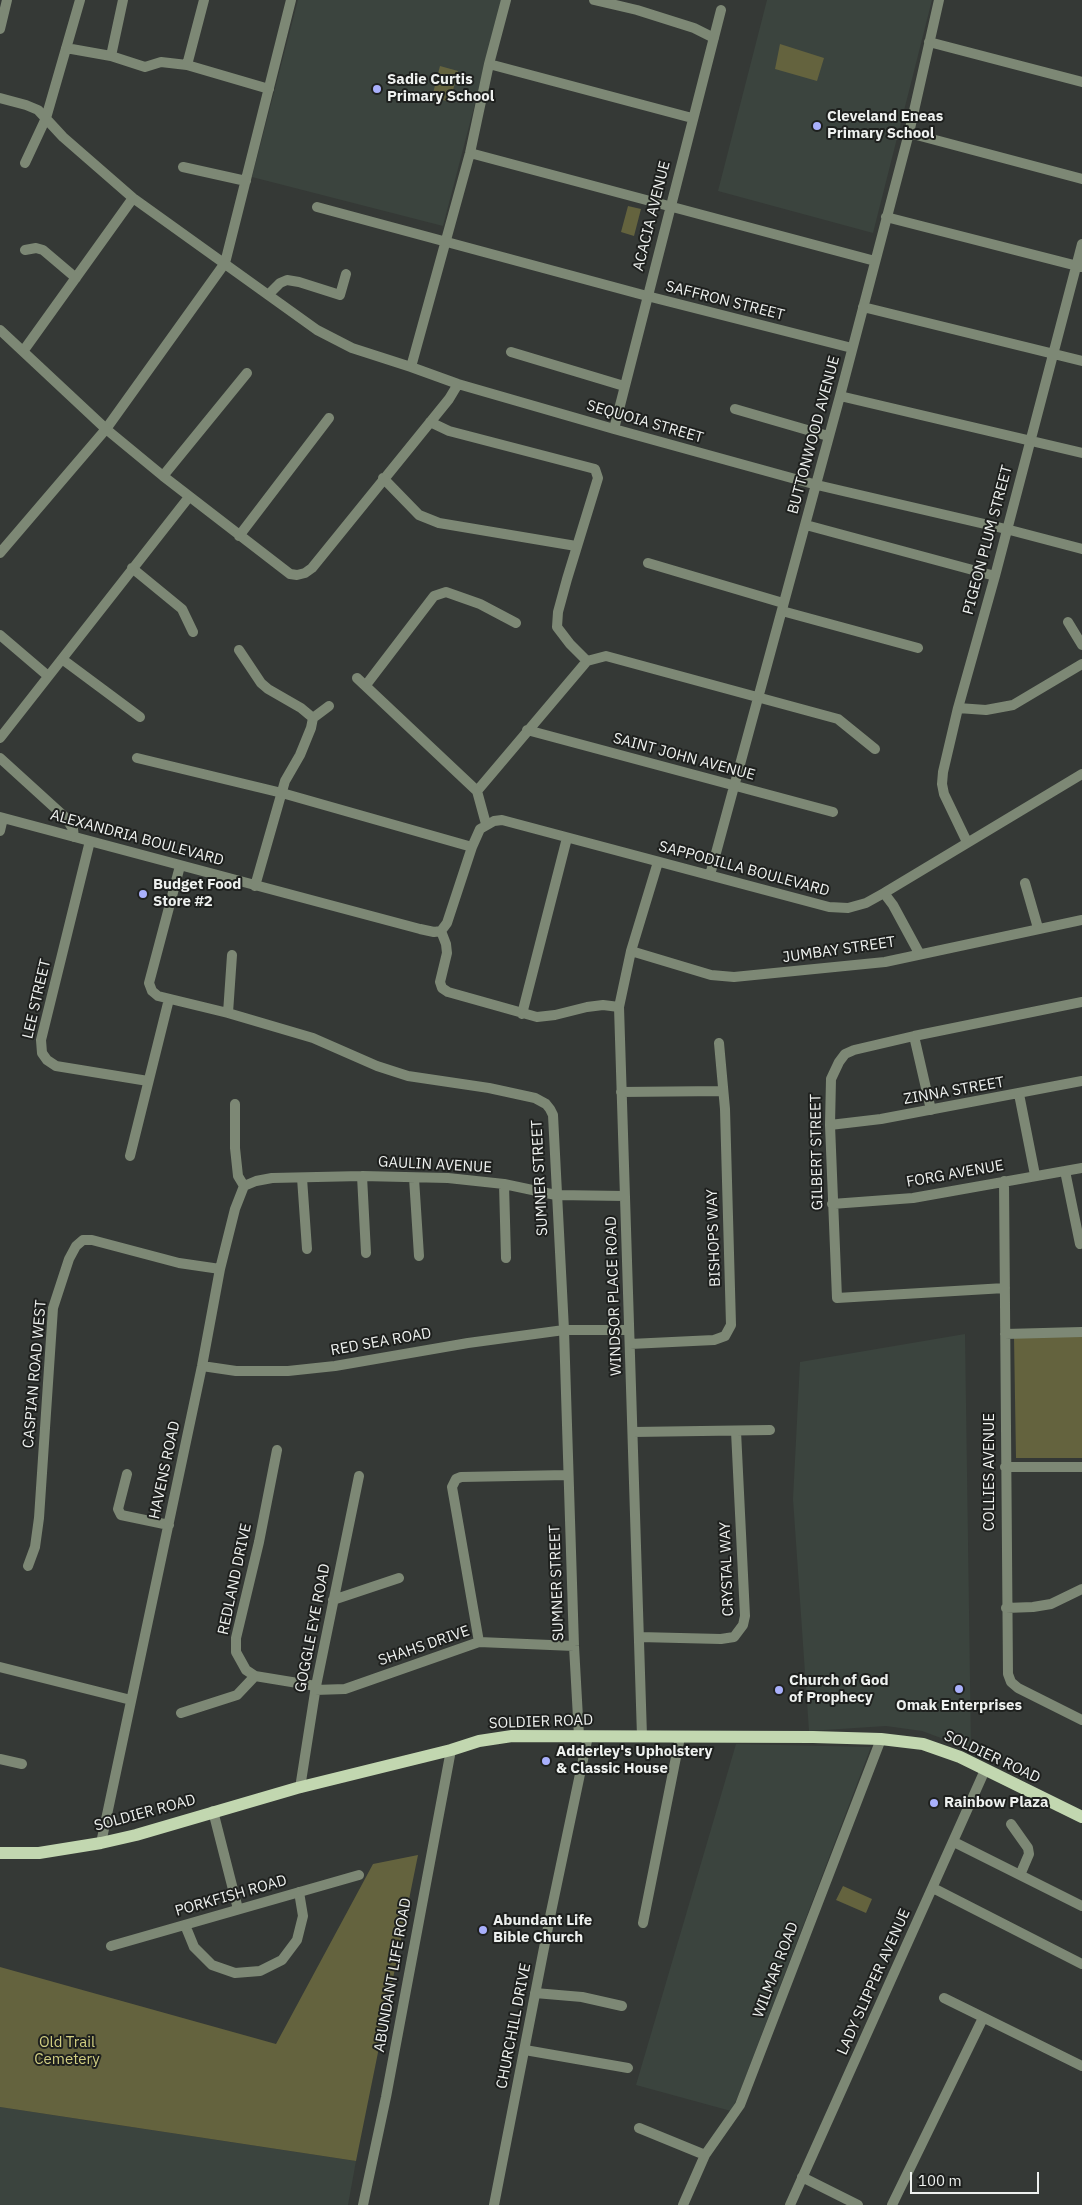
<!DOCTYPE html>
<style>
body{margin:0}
#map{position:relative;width:1082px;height:2205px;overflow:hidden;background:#353936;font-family:"IBM Plex Sans",sans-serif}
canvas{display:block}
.scale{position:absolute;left:910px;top:2172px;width:129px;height:22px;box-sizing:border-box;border:2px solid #eef1ef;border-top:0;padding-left:6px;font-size:15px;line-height:18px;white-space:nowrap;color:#eef1ef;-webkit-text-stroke:4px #1e201e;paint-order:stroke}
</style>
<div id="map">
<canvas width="1082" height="2205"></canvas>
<div class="scale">100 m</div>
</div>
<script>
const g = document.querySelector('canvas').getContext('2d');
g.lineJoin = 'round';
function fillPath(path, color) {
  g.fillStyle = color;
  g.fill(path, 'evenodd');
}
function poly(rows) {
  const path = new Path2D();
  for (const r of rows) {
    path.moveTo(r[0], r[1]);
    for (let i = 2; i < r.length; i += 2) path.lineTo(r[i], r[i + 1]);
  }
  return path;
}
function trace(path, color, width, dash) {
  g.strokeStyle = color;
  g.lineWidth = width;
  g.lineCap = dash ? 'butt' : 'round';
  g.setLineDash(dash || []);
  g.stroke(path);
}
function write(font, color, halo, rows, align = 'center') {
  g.font = font + ' "IBM Plex Sans",sans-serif';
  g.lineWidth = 4;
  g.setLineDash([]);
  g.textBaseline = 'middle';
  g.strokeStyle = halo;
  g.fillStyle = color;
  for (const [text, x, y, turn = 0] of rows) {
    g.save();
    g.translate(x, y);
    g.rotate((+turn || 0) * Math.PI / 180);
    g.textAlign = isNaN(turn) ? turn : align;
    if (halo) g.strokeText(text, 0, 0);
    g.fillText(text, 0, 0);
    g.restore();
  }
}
const built = poly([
 [298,0,502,0,443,226,252,177],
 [767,0,932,0,873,233,718,191],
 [965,1334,971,1749,922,1731,886,1726,809,1731,793,1499,800,1362],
 [736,1744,871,1747,739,2094,731,2111,636,2085],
 [0,2107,356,2161,348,2205,0,2205]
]);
const green = poly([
 [780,44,824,58,817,81,775,69],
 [440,66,458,71,450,102,432,97],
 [628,206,641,209,634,236,621,232],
 [1082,1336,1082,1458,1016,1458,1014,1337],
 [418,1855,356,2161,0,2107,0,1967,276,2044,373,1864],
 [843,1886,872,1899,866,1913,836,1900]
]);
const minor = poly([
 [204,0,187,65,269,89],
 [594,0,637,10,694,28,714,38],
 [0,29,7,0],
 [929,42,1082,82],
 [66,48,111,56,145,67,161,62,187,65],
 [111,56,123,0],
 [489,64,692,118],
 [0,98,26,105,38,110,63,137,133,198,317,330,352,348,411,367,458,384,614,429,817,485,1006,529,1082,549],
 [909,133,1082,179],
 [470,153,875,261],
 [25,163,46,118,80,0],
 [183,167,246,181],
 [317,207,647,296,852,348],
 [886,217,1081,267],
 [25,250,36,248,43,250,76,278],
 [269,294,280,283,287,280,299,282,340,295,346,274],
 [863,307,1082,361],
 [0,330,106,429,163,476,290,574,297,575,305,573,312,568,449,399,458,384],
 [24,350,133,198],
 [511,352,624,386],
 [411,367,470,153,489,64,506,0],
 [840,396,1082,453],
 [735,409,828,436],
 [430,422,449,431,595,469,598,478,567,579,558,612,557,627,570,644,587,661],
 [614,429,721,10],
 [163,476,247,373],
 [383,478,419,515,439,523,576,546],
 [806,525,995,576],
 [239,536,329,418],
 [0,553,106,429,225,263,291,0],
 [648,563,783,603],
 [132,568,182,609,193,632],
 [782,611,918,648],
 [1068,622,1082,645],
 [0,635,48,676],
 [239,650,261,683,268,689,301,708,313,718,311,728,300,755,285,781,255,886],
 [62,659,140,717],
 [357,678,477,791,486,824],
 [366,685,434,596,446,592,480,604,516,623],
 [958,708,986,710,1013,705,1082,664],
 [313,718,329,706],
 [527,730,833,812],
 [0,738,189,497],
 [0,758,66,818,73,829,74,837],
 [137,758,282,793,472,847],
 [477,791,587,661,606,656,838,719,875,749],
 [0,817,420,929,434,932,441,931],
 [0,831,3,818],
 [90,841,41,1040,42,1053,47,1060,56,1066,148,1081],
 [967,842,944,794,942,784,943,772,958,708,995,576,1082,244],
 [180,866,149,983,152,991,158,996,228,1013,313,1038,377,1066,408,1076,489,1088,535,1098,546,1104,550,1109,553,1115,564,1330,574,1646,579,1736],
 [710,875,840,396,909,133,939,0],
 [1025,883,1038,928],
 [884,893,893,905,919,953],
 [441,931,447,923,472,847,480,829,494,821,502,820,829,907,848,908,866,903,884,893,1082,774],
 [441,931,446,944,447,953,440,982,442,988,448,992,537,1017,555,1015,587,1007,603,1005,619,1007],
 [631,951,711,975,734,977,885,962,1082,920],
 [228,1013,232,955],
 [522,1014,567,838],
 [914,1036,931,1110],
 [621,1092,723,1091],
 [1019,1094,1035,1175],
 [235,1104,235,1148,238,1176,244,1186],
 [830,1125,881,1119,1082,1081],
 [130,1156,169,999],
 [1065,1171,1080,1244],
 [362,1176,366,1253],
 [302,1178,307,1249],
 [414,1178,419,1256],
 [1004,1181,1008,1674,1011,1682,1018,1688,1082,1720],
 [504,1184,506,1258],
 [244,1186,256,1181,272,1178,362,1176,448,1178,504,1184,556,1195,625,1196],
 [832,1204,913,1198,1082,1168],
 [1005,1288,837,1298,830,1125,831,1079,839,1062,845,1054,854,1050,914,1036,1082,1002],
 [1005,1334,1082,1332],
 [630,1344,714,1340,725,1336,731,1325,725,1109,719,1043],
 [202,1366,236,1371,288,1371,335,1366,468,1343,564,1330,629,1330],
 [633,1432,770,1430],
 [277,1450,259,1542,236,1638,236,1652,246,1670,255,1676,316,1686],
 [1005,1467,1082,1467],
 [127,1474,118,1509,121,1515,169,1525],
 [28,1566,35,1547,39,1518,53,1308,69,1259,76,1246,83,1240,92,1240,179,1263,220,1269],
 [333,1600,399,1578],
 [1006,1608,1033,1607,1051,1604,1082,1589],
 [639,1637,721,1639,734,1637,743,1625,745,1616,736,1431],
 [479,1642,452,1487,456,1479,461,1477,568,1475],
 [0,1667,131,1700],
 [315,1690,345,1689,479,1642,574,1646],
 [181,1713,237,1695,255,1676],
 [642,1736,619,1007,631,951,658,862],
 [0,1759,22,1764],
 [300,1788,316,1686,359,1476],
 [213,1811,238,1909],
 [1011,1824,1028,1848,1029,1854,1020,1875],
 [954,1842,1082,1906],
 [101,1843,202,1366,220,1269,235,1209,244,1186],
 [933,1888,1082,1964],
 [643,1923,680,1737],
 [185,1925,194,1947,212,1965,235,1973,260,1971,282,1960,297,1940,303,1916,299,1892],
 [111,1946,359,1875],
 [535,1993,582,1997,622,2006],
 [944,1998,1082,2066],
 [525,2050,628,2068],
 [639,2128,705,2155],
 [802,2177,858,2205],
 [363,2205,386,2097,451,1750],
 [494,2205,551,1912,588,1736],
 [683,2205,705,2155,740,2105,881,1739],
 [790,2205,985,1770],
 [892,2205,983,2018]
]);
const major = poly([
 [0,1853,39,1853,101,1843,136,1835,297,1788,451,1750,479,1741,512,1736,813,1737,881,1739,923,1744,960,1757,1082,1817]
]);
const markers = [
 [377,89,5,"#a9b0fc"],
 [817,126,5,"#a9b0fc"],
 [143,894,5,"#a9b0fc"],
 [959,1689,5,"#a9b0fc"],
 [779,1690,5,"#a9b0fc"],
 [546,1761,5,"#a9b0fc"],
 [934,1803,5,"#a9b0fc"],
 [483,1930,5,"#a9b0fc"]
];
const poiNames = [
 ["Sadie Curtis",387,80],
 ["Primary School",387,97],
 ["Cleveland Eneas",827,117],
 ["Primary School",827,134],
 ["Budget Food",153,885],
 ["Store #2",153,902],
 ["Church of God",789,1681],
 ["of Prophecy",789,1698],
 ["Omak Enterprises",959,1706,"center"],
 ["Adderley's Upholstery",556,1752],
 ["& Classic House",556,1769],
 ["Rainbow Plaza",944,1803],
 ["Abundant Life",493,1921],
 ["Bible Church",493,1938]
];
const streetNames = [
 ["ACACIA AVENUE",652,216,-76],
 ["SAFFRON STREET",725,301,14],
 ["SEQUOIA STREET",645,422,16],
 ["BUTTONWOOD AVENUE",814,435,-75],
 ["PIGEON PLUM STREET",988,540,-75],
 ["SAINT JOHN AVENUE",684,757,15],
 ["ALEXANDRIA BOULEVARD",137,838,15],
 ["SAPPODILLA BOULEVARD",744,869,15],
 ["JUMBAY STREET",839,950,-8],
 ["LEE STREET",37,999,-77],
 ["ZINNA STREET",954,1091,-10],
 ["GILBERT STREET",817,1152,-91],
 ["GAULIN AVENUE",435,1165,3],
 ["FORG AVENUE",955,1174,-10],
 ["SUMNER STREET",540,1178,-93],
 ["BISHOPS WAY",714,1238,-92],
 ["WINDSOR PLACE ROAD",614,1296,-92],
 ["RED SEA ROAD",381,1342,-10],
 ["CASPIAN ROAD WEST",35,1374,-85],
 ["HAVENS ROAD",165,1470,-78],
 ["COLLIES AVENUE",990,1472,-90],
 ["CRYSTAL WAY",727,1569,-92],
 ["REDLAND DRIVE",235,1579,-78],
 ["SUMNER STREET",557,1583,-92],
 ["GOGGLE EYE ROAD",313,1628,-79],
 ["SHAHS DRIVE",424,1646,-19],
 ["SOLDIER ROAD",541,1722,-2],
 ["SOLDIER ROAD",992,1757,25],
 ["SOLDIER ROAD",145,1813,-15],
 ["PORKFISH ROAD",231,1896,-16],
 ["WILMAR ROAD",776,1970,-69],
 ["ABUNDANT LIFE ROAD",393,1975,-80],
 ["LADY SLIPPER AVENUE",874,1982,-66],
 ["CHURCHILL DRIVE",514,2026,-79]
];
const parkNames = [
 ["Old Trail",67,2043],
 ["Cemetery",67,2060]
];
fillPath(built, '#3b443e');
fillPath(green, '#64633e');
trace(minor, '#7d8875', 10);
trace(major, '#c2d7b0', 12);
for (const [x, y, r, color] of markers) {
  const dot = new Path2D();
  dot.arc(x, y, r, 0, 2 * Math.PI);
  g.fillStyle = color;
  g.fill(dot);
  trace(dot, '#1e201e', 2);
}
write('bold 15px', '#eef1ef', '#1e201e', poiNames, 'left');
write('15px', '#eef1ef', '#1e201e', streetNames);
write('15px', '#d2cf82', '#1e201e', parkNames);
</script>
